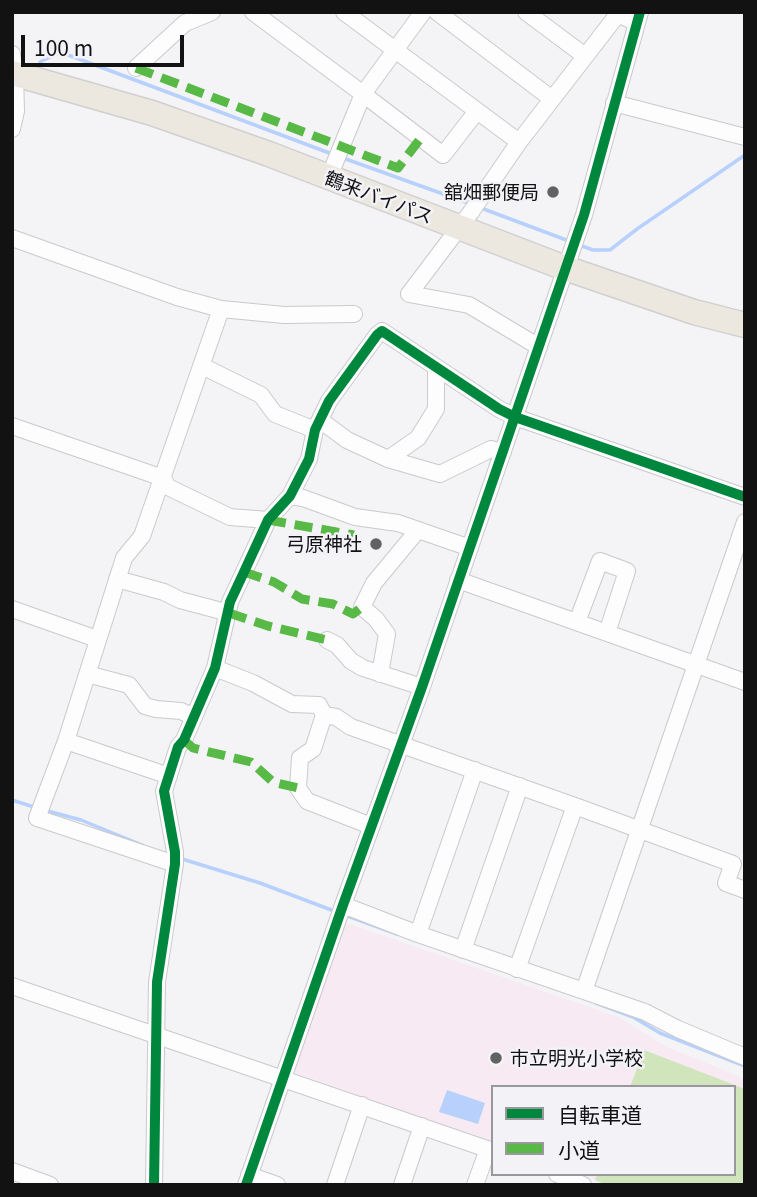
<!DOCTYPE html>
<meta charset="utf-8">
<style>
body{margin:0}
#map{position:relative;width:757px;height:1197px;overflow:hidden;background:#f4f3f6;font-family:Georgia,"Noto Sans JP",serif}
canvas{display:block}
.frame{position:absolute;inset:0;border:14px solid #121213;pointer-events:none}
.legend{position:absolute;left:491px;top:1085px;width:245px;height:91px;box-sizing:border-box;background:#f3f2f7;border:2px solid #99989c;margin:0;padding:9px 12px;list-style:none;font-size:21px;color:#121213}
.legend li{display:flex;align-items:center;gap:14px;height:35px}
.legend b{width:35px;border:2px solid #99989c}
.scale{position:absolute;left:21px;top:35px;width:163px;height:32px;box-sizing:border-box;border:4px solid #121213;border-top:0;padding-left:9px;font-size:21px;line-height:24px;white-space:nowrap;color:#121213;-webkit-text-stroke:5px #f3f2f7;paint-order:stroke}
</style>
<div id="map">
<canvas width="757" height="1197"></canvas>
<div class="frame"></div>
<ul class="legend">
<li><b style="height:9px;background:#00873e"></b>自転車道</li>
<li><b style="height:9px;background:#58b947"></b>小道</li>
</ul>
<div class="scale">100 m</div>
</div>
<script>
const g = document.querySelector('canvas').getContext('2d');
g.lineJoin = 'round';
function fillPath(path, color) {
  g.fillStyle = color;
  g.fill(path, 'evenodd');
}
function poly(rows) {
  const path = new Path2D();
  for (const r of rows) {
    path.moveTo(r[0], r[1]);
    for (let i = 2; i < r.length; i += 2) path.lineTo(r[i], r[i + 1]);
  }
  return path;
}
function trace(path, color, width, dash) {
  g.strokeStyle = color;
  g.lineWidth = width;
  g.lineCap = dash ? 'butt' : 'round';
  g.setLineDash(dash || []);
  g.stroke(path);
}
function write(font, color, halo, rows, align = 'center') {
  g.font = font + ' Georgia,"Noto Sans JP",serif';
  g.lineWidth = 5;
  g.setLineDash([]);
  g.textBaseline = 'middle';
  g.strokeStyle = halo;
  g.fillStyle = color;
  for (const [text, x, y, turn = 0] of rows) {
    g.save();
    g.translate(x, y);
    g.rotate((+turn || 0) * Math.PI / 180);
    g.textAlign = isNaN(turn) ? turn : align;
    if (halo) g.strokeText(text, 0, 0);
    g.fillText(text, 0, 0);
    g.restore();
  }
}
const education = poly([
 [346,923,618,1017,667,1047,745,1079,745,1185,607,1185,581,1174,734,1174,734,1087,493,1087,493,1143,294,1072]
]);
const green = poly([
 [644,1050,745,1089,745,1185,607,1185,595,1180,597,1174,734,1174,734,1087,630,1087]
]);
const water = poly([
 [447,1090,485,1103,478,1124,439,1112]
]);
const stream = poly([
 [40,62,56,54,63,53,332,154],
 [343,158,471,204],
 [481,208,569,241],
 [579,245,593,250,610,250,637,229,745,155],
 [12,800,37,808],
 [44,810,81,820,142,845],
 [179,858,260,883,334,911],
 [345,915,397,934],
 [596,1003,633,1017,660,1033,745,1066]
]);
const minor = poly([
 [253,12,363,94,423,12],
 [344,12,519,142],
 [437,12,552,99],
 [526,12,585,56],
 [12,54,15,74,16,111,12,129],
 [136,68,185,23,212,12],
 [614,103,745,137],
 [329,177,363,94,443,155,477,111],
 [12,238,177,297,221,309,284,315,354,314],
 [539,347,469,305,409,294,471,212,519,142,618,14,637,23],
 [202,366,261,395,275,414,315,430],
 [320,420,347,440,388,459,440,474,491,449,503,452],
 [12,426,163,478,168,487,230,517,268,520],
 [388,459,418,438,436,409,436,368],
 [290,496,303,498,355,517,398,523,470,548],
 [117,579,164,592,180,600,229,613],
 [458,580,745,682],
 [12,609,97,639],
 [577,622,600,561,627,571,607,633],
 [327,640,337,645,351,661,363,668,422,687],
 [215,668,253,683,292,704,319,705,324,715],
 [87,674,129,685,145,706,156,709,181,711,194,717],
 [380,674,387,634,376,619,362,607,374,583,418,530],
 [66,741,169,776],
 [371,826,307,801,298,788,300,758,313,749,324,715,336,717,351,727,575,806,733,864,726,883,745,890],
 [175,864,37,818,66,741,124,558,142,536,221,309],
 [343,905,418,934,645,1012,678,1029,745,1057],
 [418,934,475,770],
 [463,950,520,786],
 [517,969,575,806],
 [12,986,493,1151],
 [584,991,745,522],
 [12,1171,50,1185],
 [557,1174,583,1185],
 [249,1175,277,1185],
 [154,1185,157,982,175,864,175,852,164,791,178,747,184,740,215,668,230,602,244,572,268,520,290,496,309,459,315,430,329,401,377,335,382,331,499,409,515,417,745,497],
 [246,1185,343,905,422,687,584,215,640,12],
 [335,1185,362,1105],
 [402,1185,422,1126],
 [475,1185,488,1149]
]);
const highway = poly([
 [12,73,152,113,269,154,565,268,694,312,745,325]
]);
const quiet = poly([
 [136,68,398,168,420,139],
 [268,520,354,535],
 [244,572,274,582,302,599,333,604,353,614,362,607],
 [229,613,268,626,327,640],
 [184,740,193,748,251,762,273,782,298,788]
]);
const cycleway = poly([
 [154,1185,157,982,175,864,175,852,164,791,178,747,184,740,215,668,230,602,244,572,268,520,290,496,309,459,315,430,329,401,377,335,382,331,499,409,515,417,745,497],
 [246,1185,343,905,422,687,584,215,640,12]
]);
const markers = [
 [553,192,7,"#616162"],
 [376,544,7,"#616162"],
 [496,1058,7,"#616162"]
];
const poiNames = [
 ["舘畑郵便局",539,192],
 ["弓原神社",362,544],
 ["市立明光小学校",510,1058,"left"]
];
const streetNames = [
 ["鶴来バイパス",379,197,21]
];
fillPath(education, '#f7eaf2');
fillPath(green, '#d1e5bc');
fillPath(water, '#b7d1fc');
trace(stream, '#b7d1fc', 3.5);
trace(minor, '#cac9cb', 18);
trace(highway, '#d0d0d1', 27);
trace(minor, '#fdfdfe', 16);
trace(highway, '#ede8df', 24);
trace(quiet, '#58b947', 9, [18, 9]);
trace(cycleway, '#00873e', 10);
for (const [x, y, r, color] of markers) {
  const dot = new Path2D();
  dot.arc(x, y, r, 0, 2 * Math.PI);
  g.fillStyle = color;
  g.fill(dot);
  trace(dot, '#f3f2f7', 2.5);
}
write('19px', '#121213', '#f3f2f7', poiNames, 'right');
write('19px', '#121213', '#f3f2f7', streetNames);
</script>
